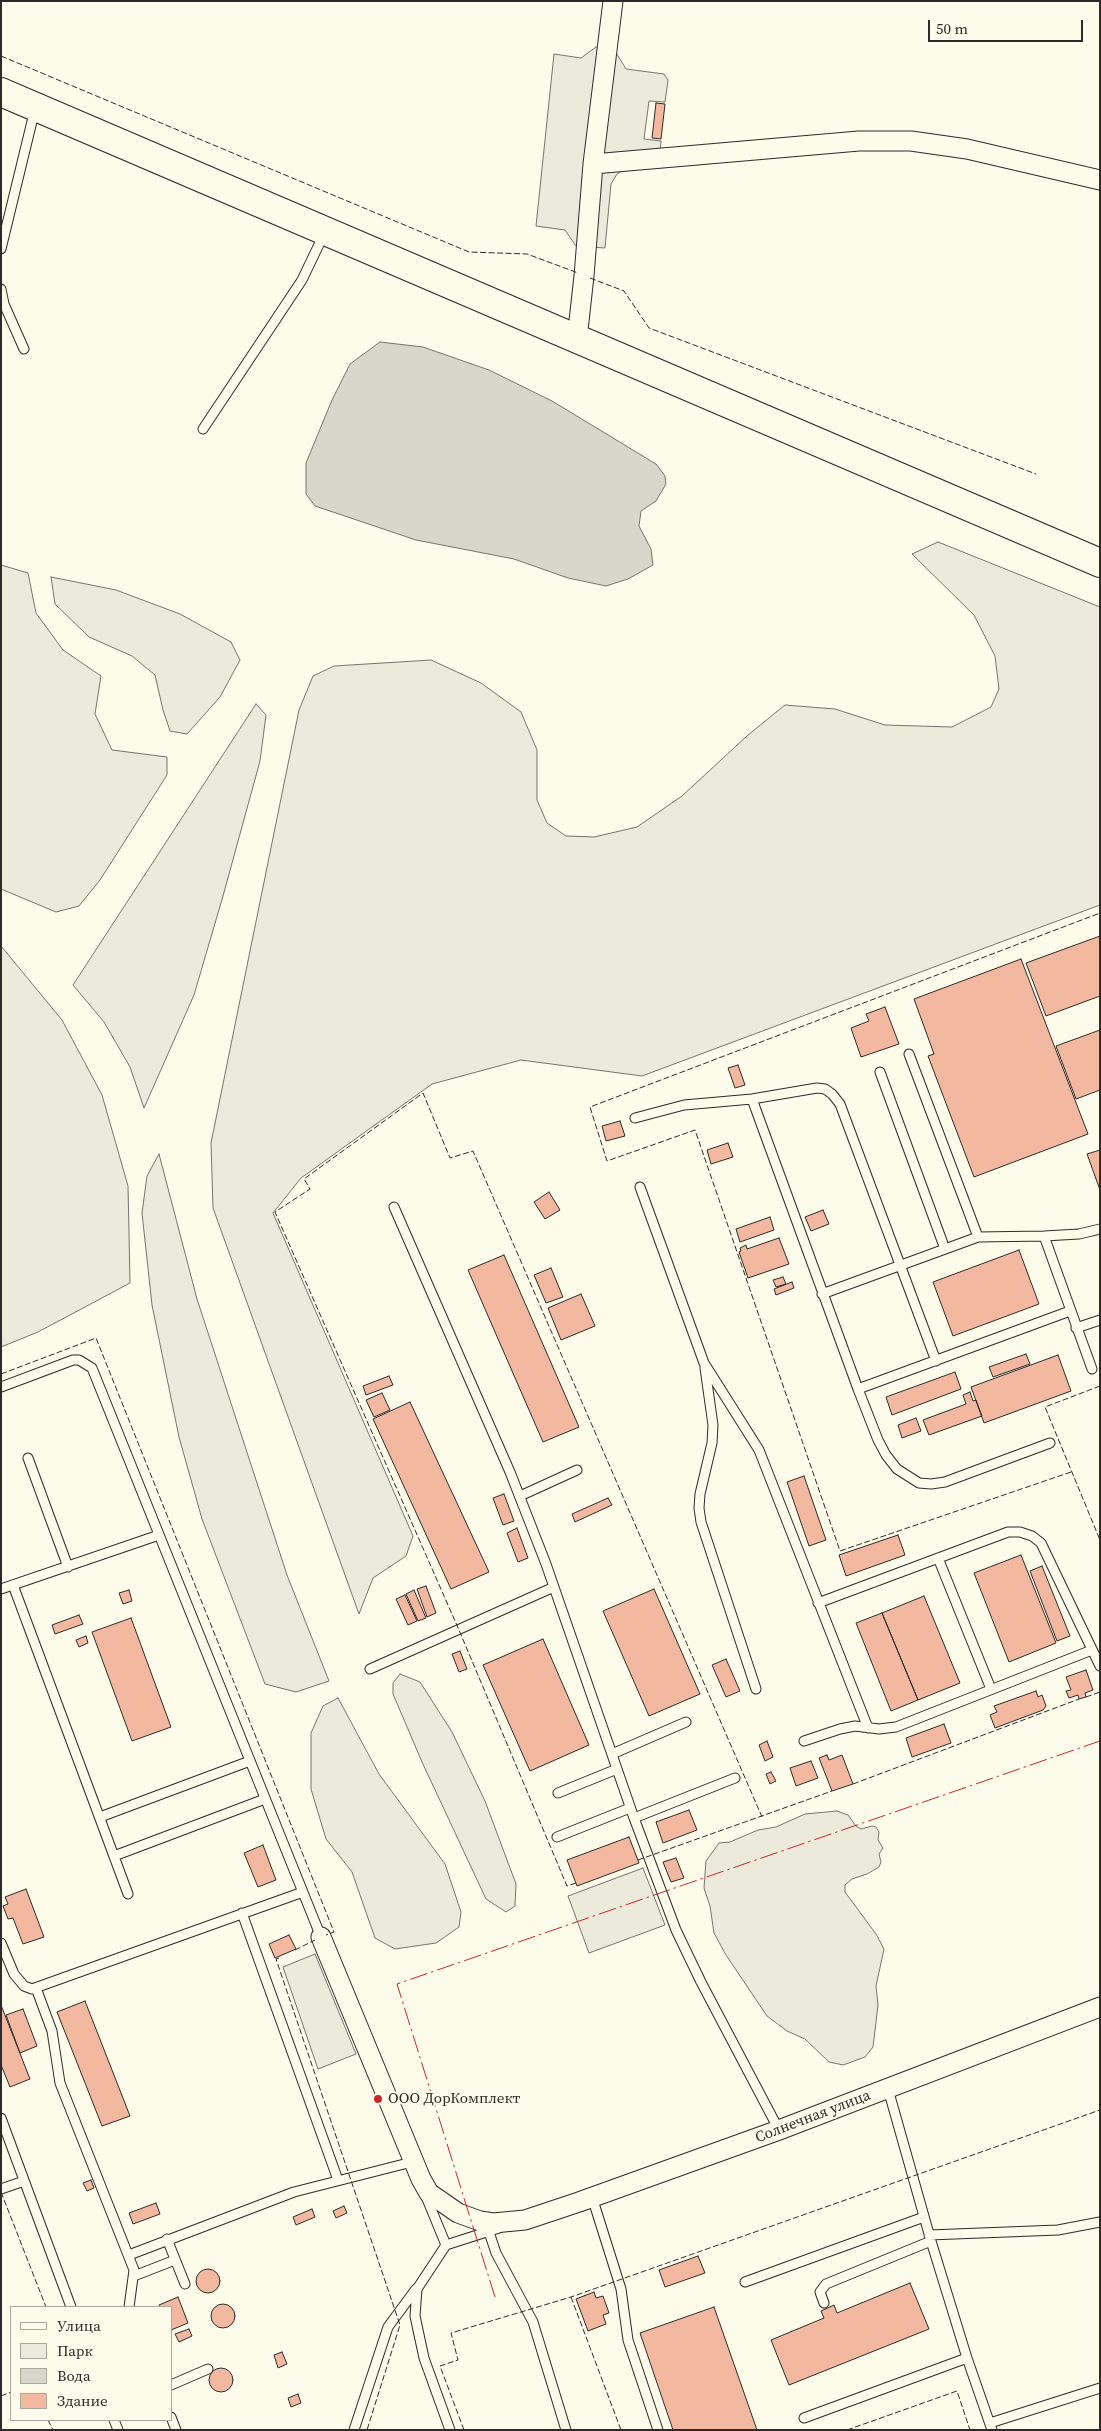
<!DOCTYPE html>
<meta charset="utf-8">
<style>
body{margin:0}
#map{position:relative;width:1101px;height:2431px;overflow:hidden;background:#fdfbea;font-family:"Source Serif 4",serif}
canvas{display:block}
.frame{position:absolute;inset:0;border:2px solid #2b2b2b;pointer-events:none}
.legend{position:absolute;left:10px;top:2306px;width:162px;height:115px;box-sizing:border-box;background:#fdfbea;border:1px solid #a9a89e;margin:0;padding:6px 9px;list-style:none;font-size:15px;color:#2b2b2b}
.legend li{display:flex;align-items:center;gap:10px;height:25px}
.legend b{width:25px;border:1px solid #a9a89e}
.scale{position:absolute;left:928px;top:20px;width:155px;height:22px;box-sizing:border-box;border:2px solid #2b2b2b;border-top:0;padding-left:6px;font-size:15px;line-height:18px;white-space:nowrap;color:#2b2b2b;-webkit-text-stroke:4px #fdfbea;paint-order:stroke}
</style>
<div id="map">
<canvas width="1101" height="2431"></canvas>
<div class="frame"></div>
<ul class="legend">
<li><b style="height:6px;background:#fdfbea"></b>Улица</li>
<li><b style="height:14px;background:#ecebdb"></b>Парк</li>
<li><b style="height:14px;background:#d8d7c9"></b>Вода</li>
<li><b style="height:14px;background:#f2b8a0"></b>Здание</li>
</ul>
<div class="scale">50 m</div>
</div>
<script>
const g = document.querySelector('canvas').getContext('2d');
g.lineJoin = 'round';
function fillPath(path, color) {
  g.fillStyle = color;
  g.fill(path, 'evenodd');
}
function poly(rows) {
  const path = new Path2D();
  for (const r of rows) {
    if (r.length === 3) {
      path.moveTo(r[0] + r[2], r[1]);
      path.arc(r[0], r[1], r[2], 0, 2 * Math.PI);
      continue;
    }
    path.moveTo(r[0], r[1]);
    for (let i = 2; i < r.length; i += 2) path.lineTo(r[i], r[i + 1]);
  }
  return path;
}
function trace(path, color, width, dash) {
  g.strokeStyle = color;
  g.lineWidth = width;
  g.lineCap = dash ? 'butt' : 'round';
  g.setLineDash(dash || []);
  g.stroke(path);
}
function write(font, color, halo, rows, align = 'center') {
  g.font = font + ' "Source Serif 4",serif';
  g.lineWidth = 4;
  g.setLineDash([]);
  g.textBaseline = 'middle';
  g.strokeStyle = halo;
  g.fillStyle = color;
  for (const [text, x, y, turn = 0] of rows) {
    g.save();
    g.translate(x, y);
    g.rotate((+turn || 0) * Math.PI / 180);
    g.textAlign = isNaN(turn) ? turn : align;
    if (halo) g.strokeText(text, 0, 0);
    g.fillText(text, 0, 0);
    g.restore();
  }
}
const green = poly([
 [938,542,1100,607,1100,905,642,1076,521,1060,432,1084,301,1178,273,1213,413,1536,406,1556,373,1578,359,1614,213,1208,211,1143,299,710,313,676,334,666,431,660,481,683,521,712,537,750,537,800,547,823,566,836,594,837,637,827,682,796,748,735,785,705,835,709,885,725,952,727,991,707,999,689,995,656,974,615,912,554,938,542],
 [1,565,28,573,36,613,63,650,101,676,95,714,112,750,167,757,167,775,100,880,79,906,56,912,1,889,1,565],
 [51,577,116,590,180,614,231,642,240,660,220,697,187,734,170,731,163,710,155,675,132,656,89,637,55,604,51,577],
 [256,704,266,715,260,761,223,896,194,995,144,1108,130,1067,104,1022,73,985,256,704],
 [1,946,62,1020,102,1095,128,1186,130,1283,38,1332,1,1347,1,946],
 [159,1154,197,1299,287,1575,329,1681,296,1692,265,1684,202,1519,179,1437,152,1305,142,1213,147,1176,159,1154],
 [400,1674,420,1682,452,1732,485,1801,516,1884,515,1906,506,1912,486,1899,422,1762,393,1694,393,1683,400,1674],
 [338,1698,379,1774,445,1864,461,1912,459,1927,436,1943,395,1949,375,1938,352,1872,326,1839,311,1789,311,1733,323,1706,338,1698],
 [837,1811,848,1815,856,1826,861,1829,872,1826,876,1827,879,1832,878,1840,883,1848,879,1854,881,1862,879,1867,867,1874,852,1879,845,1885,845,1892,876,1934,884,1949,876,1986,878,2005,873,2047,865,2057,843,2065,829,2062,805,2039,787,2031,767,2016,726,1955,714,1933,710,1906,704,1888,706,1861,719,1843,730,1842,758,1830,776,1827,805,1814,837,1811]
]);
const parking = poly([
 [596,47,615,51,626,69,664,74,668,80,665,102,649,101,644,139,661,141,659,165,624,169,617,174,611,184,605,248,576,246,565,230,536,226,554,54,581,58,596,47],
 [643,1868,665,1925,589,1953,568,1896,643,1868],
 [315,1954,356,2054,318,2069,283,1967,315,1954]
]);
const water = poly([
 [380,342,423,347,489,370,552,401,656,464,665,476,666,484,656,501,641,511,639,526,651,549,653,565,628,579,606,586,568,578,514,559,416,540,315,506,306,494,306,463,332,400,350,364,380,342]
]);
const building = poly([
 [656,103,665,104,661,139,652,138,656,103],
 [1100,936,1100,996,1046,1016,1026,963,1100,936],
 [1021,959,1088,1134,974,1177,928,1056,934,1054,914,999,1021,959],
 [885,1007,899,1044,861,1057,851,1028,869,1021,866,1014,885,1007],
 [1100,1030,1100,1090,1076,1099,1056,1046,1100,1030],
 [738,1065,745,1085,735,1088,728,1068,738,1065],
 [620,1121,625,1136,606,1141,602,1126,620,1121],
 [728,1143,733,1157,711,1164,707,1150,728,1143],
 [1100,1150,1100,1190,1087,1154,1100,1150],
 [549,1192,560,1210,545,1219,534,1202,549,1192],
 [823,1210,829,1224,811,1231,805,1217,823,1210],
 [770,1217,774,1230,740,1242,736,1229,770,1217],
 [779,1238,789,1264,748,1278,739,1252,741,1251,740,1248,746,1245,747,1249,779,1238],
 [1019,1250,1039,1304,953,1336,933,1282,1019,1250],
 [504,1255,579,1427,543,1442,468,1270,504,1255],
 [551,1268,563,1297,546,1303,534,1275,551,1268],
 [783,1277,786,1284,776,1287,773,1280,783,1277],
 [792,1282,794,1288,776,1295,774,1289,792,1282],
 [581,1294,595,1326,561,1340,548,1308,581,1294],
 [1026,1354,1030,1364,993,1377,989,1367,1026,1354],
 [1058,1355,1071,1391,984,1423,971,1387,1058,1355],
 [955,1372,961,1389,892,1415,886,1397,955,1372],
 [389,1376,393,1385,366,1395,363,1386,389,1376],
 [970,1392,973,1401,976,1400,982,1416,929,1435,923,1420,966,1404,963,1395,970,1392],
 [382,1393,390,1410,374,1417,366,1400,382,1393],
 [410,1402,489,1572,451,1589,373,1419,410,1402],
 [916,1418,921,1431,902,1438,898,1425,916,1418],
 [804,1476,826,1540,809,1546,787,1482,804,1476],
 [504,1494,514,1521,503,1525,493,1498,504,1494],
 [608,1498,612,1505,575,1522,572,1514,608,1498],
 [517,1528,528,1558,518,1562,507,1533,517,1528],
 [898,1535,905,1555,846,1576,839,1555,898,1535],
 [1021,1555,1056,1643,1009,1662,974,1573,1021,1555],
 [1042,1566,1070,1636,1057,1641,1030,1571,1042,1566],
 [426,1586,436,1613,427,1617,417,1589,426,1586],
 [654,1589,700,1694,649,1716,603,1611,654,1589],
 [129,1590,132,1601,123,1604,119,1593,129,1590],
 [414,1590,426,1618,418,1621,406,1594,414,1590],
 [405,1595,417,1621,408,1625,396,1599,405,1595],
 [924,1596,960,1683,918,1700,882,1613,924,1596],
 [882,1613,918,1700,891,1711,856,1623,882,1613],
 [79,1615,83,1624,55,1634,52,1625,79,1615],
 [131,1618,171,1727,132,1741,92,1632,131,1618],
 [86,1636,88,1643,79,1647,76,1640,86,1636],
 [543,1639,589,1745,530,1771,483,1665,543,1639],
 [460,1651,467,1669,459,1672,452,1654,460,1651],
 [726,1659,740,1691,726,1697,712,1665,726,1659],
 [1086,1670,1093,1690,1085,1693,1086,1697,1079,1699,1078,1695,1069,1698,1066,1691,1071,1690,1066,1677,1086,1670],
 [1036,1691,1038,1697,1042,1695,1046,1706,1043,1710,995,1728,990,1715,997,1712,994,1706,1036,1691],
 [944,1724,951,1743,912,1757,906,1738,944,1724],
 [767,1741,773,1757,765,1761,759,1745,767,1741],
 [827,1755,829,1760,842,1755,853,1784,832,1791,819,1758,827,1755],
 [811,1761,818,1778,796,1786,790,1768,811,1761],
 [771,1772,776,1781,770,1784,766,1774,771,1772],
 [689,1810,697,1830,663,1843,656,1822,689,1810],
 [629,1837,639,1863,577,1886,567,1860,629,1837],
 [263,1845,276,1880,258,1887,244,1853,263,1845],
 [676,1858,684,1878,671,1882,663,1862,676,1858],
 [26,1889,44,1937,23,1944,13,1918,8,1919,3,1906,8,1904,5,1897,26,1889],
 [289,1935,296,1949,275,1958,269,1944,289,1935],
 [85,2001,130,2116,102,2126,57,2012,85,2001],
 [1,2005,30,2079,10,2087,1,2065,1,2005],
 [23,2009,37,2046,20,2053,6,2015,23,2009],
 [91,2180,94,2188,87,2191,83,2183,91,2180],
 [156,2203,160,2214,133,2224,129,2213,156,2203],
 [344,2206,347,2213,336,2218,333,2211,344,2206],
 [312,2209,315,2217,296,2225,293,2217,312,2209],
 [698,2256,705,2273,665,2287,659,2270,698,2256],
 [208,2281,12],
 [910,2283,929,2329,789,2385,771,2340,824,2318,821,2311,834,2305,837,2313,910,2283],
 [594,2292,596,2298,603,2296,609,2313,603,2315,606,2324,588,2331,576,2299,594,2292],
 [178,2297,188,2323,171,2330,171,2307,160,2307,159,2305,178,2297],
 [223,2316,12],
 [714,2307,757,2430,673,2430,640,2333,714,2307],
 [189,2329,192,2336,179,2342,175,2334,189,2329],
 [282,2352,287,2364,278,2368,274,2355,282,2352],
 [221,2380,12],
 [298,2394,301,2403,291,2407,288,2398,298,2394]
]);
const service = poly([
 [1,249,35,109],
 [1,289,4,304,24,349],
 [203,429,302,280,324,234],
 [909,1054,978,1237,1044,1236,1079,1234,1100,1229],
 [880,1072,945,1249],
 [752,1099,858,1389,878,1440,886,1455,897,1469,919,1483,931,1484,945,1482,1050,1443],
 [635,1118,684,1105,752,1099,817,1088,825,1089,832,1094,840,1104,936,1361],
 [640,1187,704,1363,759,1450,868,1728],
 [394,1207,510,1472,546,1564,634,1818,676,1930,701,1982,779,2130],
 [1044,1236,1092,1369],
 [822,1294,978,1237],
 [1076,1328,1100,1320],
 [705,1368,713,1425,712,1443,700,1494,699,1508,701,1522,756,1689],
 [1,1387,73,1360,79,1360,92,1368,321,1937],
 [858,1389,1070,1311],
 [28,1458,68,1567],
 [520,1496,577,1470],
 [938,1558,991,1689],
 [13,1585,128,1894],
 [1,1589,159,1535],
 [818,1603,1008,1532,1020,1532,1032,1536,1041,1543,1100,1666],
 [370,1669,554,1587],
 [804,1741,840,1729,855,1726,879,1729,896,1727,1092,1650],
 [612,1754,686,1722],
 [558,1793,617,1769],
 [100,1817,250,1761],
 [634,1818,735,1778],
 [557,1837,630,1808],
 [114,1856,265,1799],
 [242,1913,338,2180],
 [1,1943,14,1974,24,1986,32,1989,303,1892],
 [36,1988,52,2031,60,2083,134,2270,129,2307],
 [888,2089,931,2241,967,2358,992,2430],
 [1,2118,71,2307],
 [1,2189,24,2181],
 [425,2194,446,2245],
 [592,2197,621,2289,628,2340,658,2430],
 [487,2226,496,2253,533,2322,566,2430],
 [929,2235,1058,2230,1100,2222],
 [167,2239,185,2284],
 [129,2255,294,2192,412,2162,413,2165],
 [134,2276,175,2260],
 [745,2282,924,2217],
 [824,2303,820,2292,826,2284,931,2241],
 [171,2385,208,2369],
 [171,2417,176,2430],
 [804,2418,967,2358],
 [114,2420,118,2430],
 [990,2423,1100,2388],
 [354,2430,388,2327,416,2289],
 [450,2430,424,2358,415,2316,417,2289,446,2245,499,2228]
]);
const minor = poly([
 [593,164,859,141,911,141,967,149,1100,180],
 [577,339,584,276,593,164,613,1],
 [321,1937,421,2179,429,2193,458,2213,480,2221,493,2223,525,2220,579,2202,779,2130,1100,2007]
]);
const primary = poly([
 [1,92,1100,563]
]);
const fence = poly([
 [1,56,469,252,527,254,578,273],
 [590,278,624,291,649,328,1036,474],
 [1,1374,96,1338,334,1932,326,1935],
 [1100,1386,1045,1407,1100,1540],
 [1071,1472,840,1551,695,1130,607,1161,590,1107,1100,913],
 [1086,1697,1100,1692],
 [853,1784,1079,1699],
 [638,1860,832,1791],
 [576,1883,567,1886,459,1630,275,1212,310,1189,304,1179,423,1093,450,1158,473,1151,762,1817],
 [295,1950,315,1940],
 [279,1958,276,1959,400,2325,367,2430],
 [1,2192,46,2307],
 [571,2297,621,2430],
 [1,2396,11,2392],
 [48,2420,53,2430],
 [464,2430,440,2366,458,2360,451,2333,571,2297,1100,2110],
 [847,2430,957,2391,970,2430]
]);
const power = poly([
 [495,2297,397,1984,1100,1741]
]);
const markers = [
 [378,2099,5,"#c62828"]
];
const poiNames = [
 ["ООО ДорКомплект",388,2099]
];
const streetNames = [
 ["Солнечная улица",813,2117,-21]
];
fillPath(green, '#ecebdb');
trace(green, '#74746e', 1);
fillPath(parking, '#eceadb');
trace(parking, '#74746e', 1);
fillPath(water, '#d8d7c9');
trace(water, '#74746e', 1);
fillPath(building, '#f2b8a0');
trace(building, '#2b2b2b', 1);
trace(service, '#2b2b2b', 11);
trace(minor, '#2b2b2b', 21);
trace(primary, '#2b2b2b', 30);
trace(service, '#fdfbea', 9);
trace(minor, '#fdfbea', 19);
trace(primary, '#fdfbea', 28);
trace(fence, '#2b2b2b', 1, [6, 2.5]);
trace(power, '#c62828', 1, [18, 4, 2.5, 4]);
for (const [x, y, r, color] of markers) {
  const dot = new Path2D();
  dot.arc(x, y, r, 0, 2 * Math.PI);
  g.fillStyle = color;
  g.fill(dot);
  trace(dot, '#fdfbea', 2);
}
write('15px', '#2b2b2b', '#fdfbea', poiNames, 'left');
write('15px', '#2b2b2b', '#fdfbea', streetNames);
</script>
